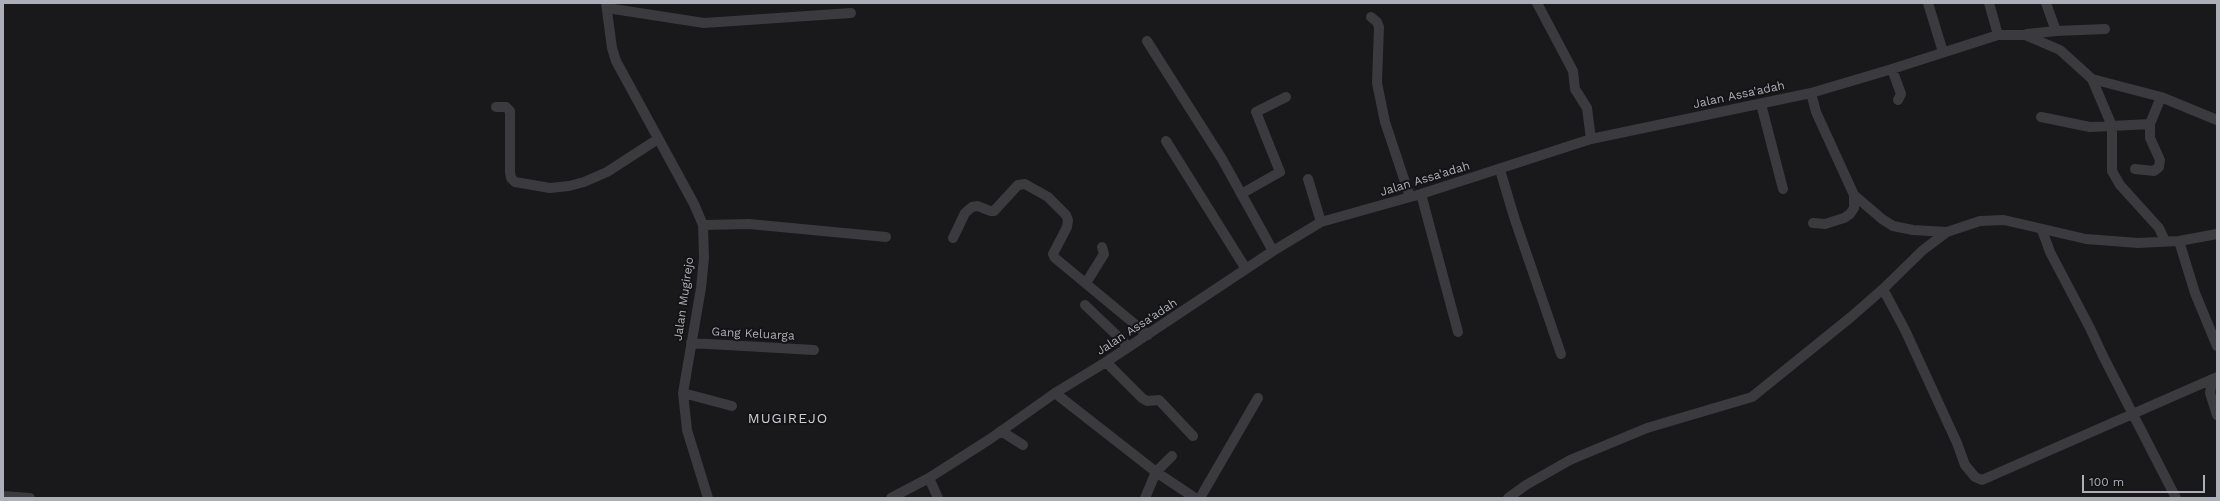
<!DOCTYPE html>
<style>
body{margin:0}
#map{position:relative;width:2220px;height:501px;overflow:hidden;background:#19181a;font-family:"Work Sans",sans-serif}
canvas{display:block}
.frame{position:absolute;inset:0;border:4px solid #acaeb8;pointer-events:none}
.scale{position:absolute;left:2082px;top:475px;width:123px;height:18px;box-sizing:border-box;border:2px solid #acaeb8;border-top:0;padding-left:5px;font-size:12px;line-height:14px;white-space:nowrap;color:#acaeb8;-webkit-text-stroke:3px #141315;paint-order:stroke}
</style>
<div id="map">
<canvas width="2220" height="501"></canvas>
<div class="frame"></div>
<div class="scale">100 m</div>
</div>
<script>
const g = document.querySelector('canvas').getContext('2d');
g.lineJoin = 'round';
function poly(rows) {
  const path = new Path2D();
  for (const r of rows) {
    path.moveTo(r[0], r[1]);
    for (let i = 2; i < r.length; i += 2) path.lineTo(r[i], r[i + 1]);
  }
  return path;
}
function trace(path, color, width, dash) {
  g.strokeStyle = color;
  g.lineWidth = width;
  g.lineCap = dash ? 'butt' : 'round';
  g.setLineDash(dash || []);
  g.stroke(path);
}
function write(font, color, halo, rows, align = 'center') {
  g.font = font + ' "Work Sans",sans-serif';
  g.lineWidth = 4;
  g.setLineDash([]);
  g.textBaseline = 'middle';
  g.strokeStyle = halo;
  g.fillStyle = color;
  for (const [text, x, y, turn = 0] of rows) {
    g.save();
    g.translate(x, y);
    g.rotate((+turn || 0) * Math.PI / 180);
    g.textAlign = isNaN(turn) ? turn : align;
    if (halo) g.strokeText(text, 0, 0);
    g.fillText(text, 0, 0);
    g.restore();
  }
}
const minor = poly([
 [606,3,612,48,616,61,694,204,703,225,704,258,701,288,683,393,687,430,708,498],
 [1537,3,1573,71,1575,89,1587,108,1591,139],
 [1928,3,1943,52],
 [2046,3,2056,31],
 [607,8,704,23,851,13],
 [1371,17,1377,22,1379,27,1377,83,1385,122,1410,197],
 [2027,34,2056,31,2105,29],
 [1998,35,2025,35,2060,50,2092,79,2112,126,2150,124],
 [1147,41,1222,159,1273,251],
 [1892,69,1901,94,1898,100],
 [2092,79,2161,97,2217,120],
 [1811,93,1816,112,1854,195,1854,208,1850,214,1844,218,1825,224,1813,223],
 [1761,104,1783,189],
 [496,107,506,107,510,111,510,172,511,178,515,182,550,188,569,186,584,182,607,172,658,139],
 [2041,117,2090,127,2112,126,2112,171,2120,185,2159,228,2165,241],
 [1166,141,1246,269],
 [2135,169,2154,171,2159,167,2160,160,2150,138,2150,124,2161,97],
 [1500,170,1515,220,1561,354],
 [1308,179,1321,222],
 [1241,194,1280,172,1256,112,1286,97],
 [1421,194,1458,332],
 [1854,195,1882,219,1893,226,1913,230,1947,232,1980,221,2004,220,2086,239,2138,243,2179,241,2195,293,2217,346],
 [703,225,749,224,886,237],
 [2042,230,2050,252,2090,328,2103,356,2176,498],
 [953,238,965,213,972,207,978,206,990,211,994,211,1018,185,1025,184,1048,197,1066,215,1068,220,1067,227,1053,254,1055,258,1148,335],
 [2179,241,2217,234],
 [1086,283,1104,254,1102,247],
 [1883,289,1905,330,1957,443,1965,465,1975,477,1982,480,2217,377],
 [1085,305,1129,347],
 [691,343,814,350],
 [1106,362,1142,398,1147,401,1159,400,1193,436],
 [2212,380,2210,393,2217,415],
 [683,393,732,406],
 [1055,393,1156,472,1172,456],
 [1001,431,1023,445],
 [929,478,938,498],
 [3,496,30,498],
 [891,498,929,478,990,439,1055,393,1106,362,1273,251,1321,222,1421,194,1591,139,1811,93,1892,69,1998,35,1989,3],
 [1145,498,1156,472,1195,498],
 [1200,498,1258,398],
 [1508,498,1526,485,1570,460,1647,428,1752,397,1851,317,1883,289,1923,250,1947,232]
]);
const streetNames = [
 ["Jalan Assa'adah",1739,95,-12],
 ["Jalan Assa'adah",1425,179,-17],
 ["Jalan Mugirejo",684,299,-82],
 ["Jalan Assa'adah",1137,327,-33],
 ["Gang Keluarga",753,334,3]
];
const quarterNames = [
 ["MUGIREJO",788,419]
];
trace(minor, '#3a3a3f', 10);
write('12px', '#acaeb8', '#141315', streetNames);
g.letterSpacing = '1px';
write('14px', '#cdced5', '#141315', quarterNames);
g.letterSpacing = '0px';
</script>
